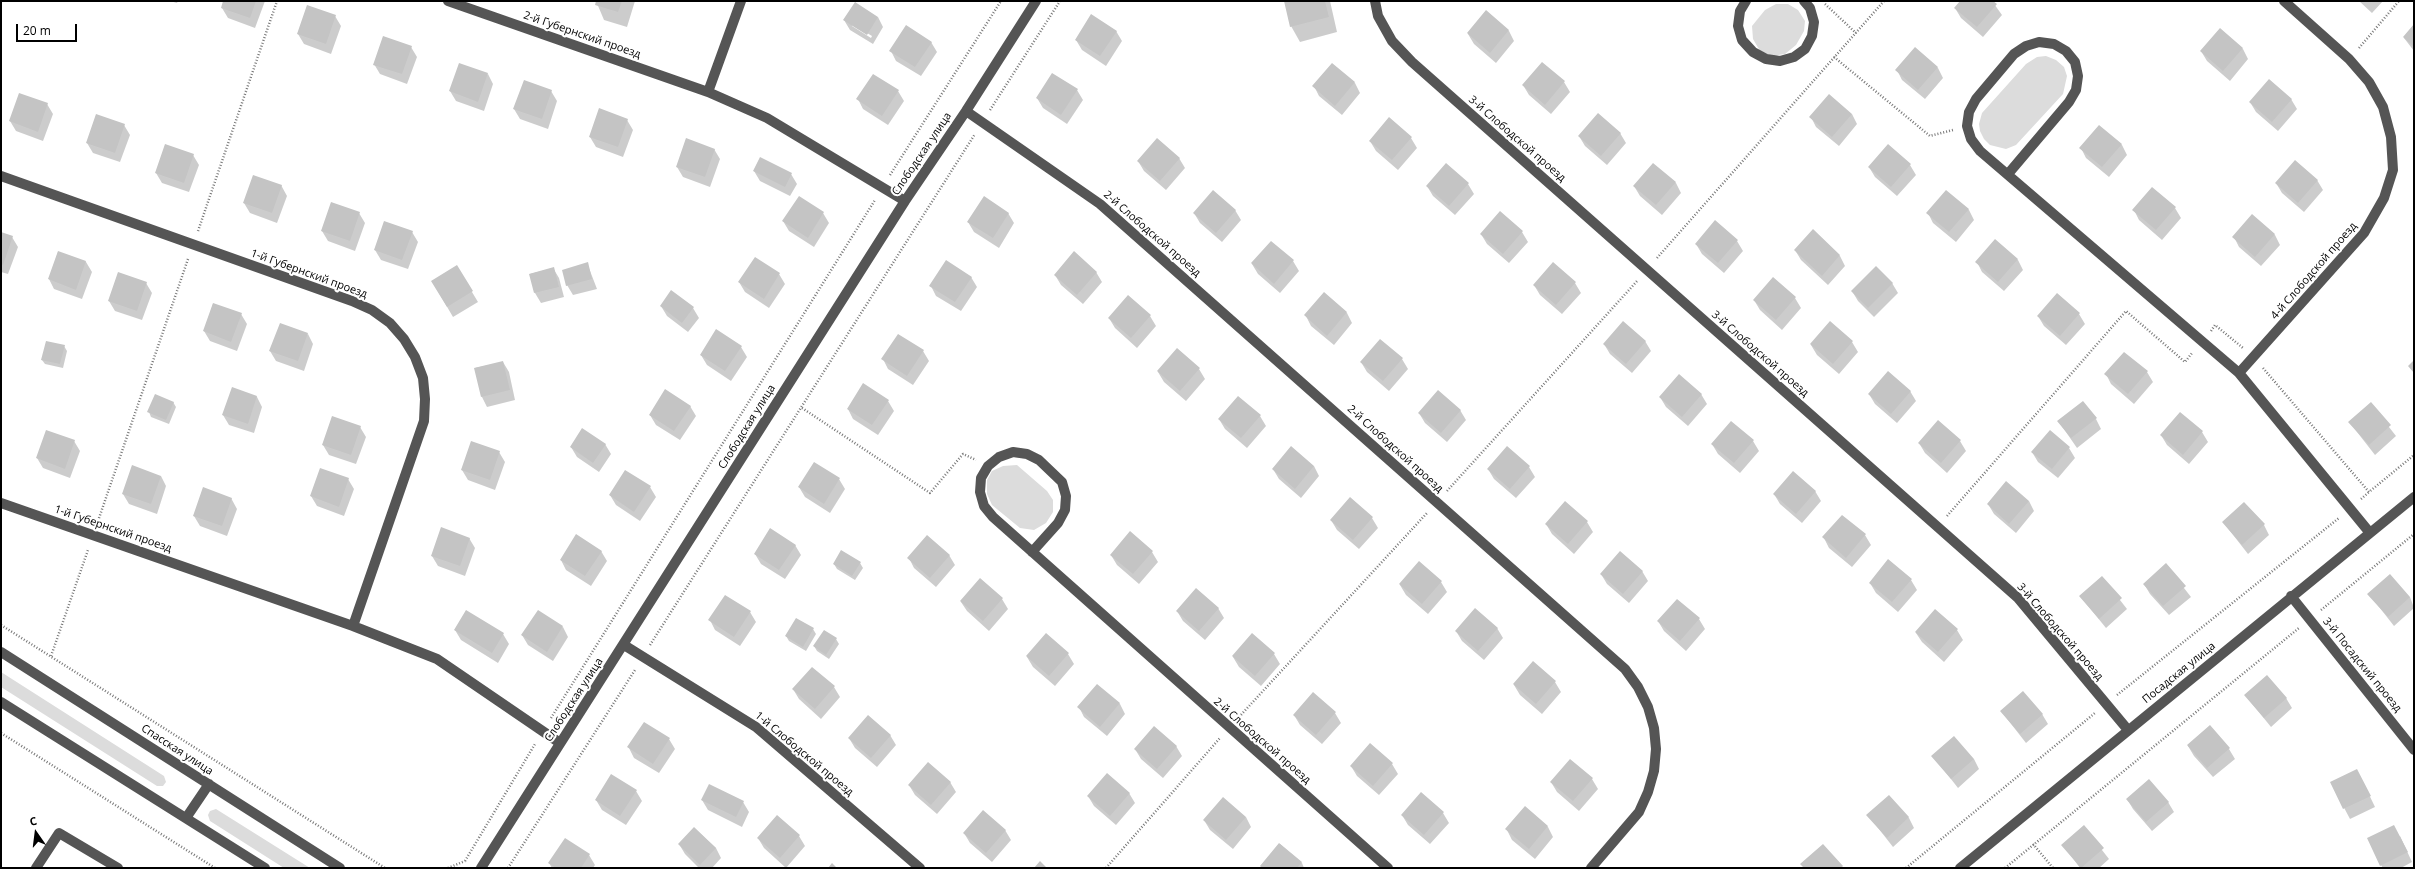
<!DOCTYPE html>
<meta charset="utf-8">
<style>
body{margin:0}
#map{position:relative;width:2415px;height:869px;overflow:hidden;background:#fff;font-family:"Open Sans",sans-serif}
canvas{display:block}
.frame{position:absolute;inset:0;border:2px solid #000;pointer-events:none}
.north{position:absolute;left:16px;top:813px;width:40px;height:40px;-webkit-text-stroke:3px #fff;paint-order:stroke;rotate:346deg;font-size:11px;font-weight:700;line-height:16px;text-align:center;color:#000}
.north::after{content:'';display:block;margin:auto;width:14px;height:18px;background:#000;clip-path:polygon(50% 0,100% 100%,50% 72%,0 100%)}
.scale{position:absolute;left:16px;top:24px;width:61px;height:18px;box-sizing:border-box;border:2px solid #000;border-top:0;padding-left:5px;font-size:12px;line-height:14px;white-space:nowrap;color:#000;-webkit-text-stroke:3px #fff;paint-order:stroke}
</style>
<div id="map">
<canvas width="2415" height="869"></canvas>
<div class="frame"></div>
<div class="north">С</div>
<div class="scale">20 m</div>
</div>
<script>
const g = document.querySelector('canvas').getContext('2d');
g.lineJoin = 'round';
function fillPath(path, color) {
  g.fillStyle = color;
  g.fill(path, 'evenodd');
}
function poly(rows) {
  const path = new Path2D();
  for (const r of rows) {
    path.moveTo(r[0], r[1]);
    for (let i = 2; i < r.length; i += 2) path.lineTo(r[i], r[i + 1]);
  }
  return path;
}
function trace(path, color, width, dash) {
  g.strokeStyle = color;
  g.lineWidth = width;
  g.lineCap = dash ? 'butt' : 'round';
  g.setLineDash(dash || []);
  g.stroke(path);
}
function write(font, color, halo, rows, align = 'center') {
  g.font = font + ' "Open Sans",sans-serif';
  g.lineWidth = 4;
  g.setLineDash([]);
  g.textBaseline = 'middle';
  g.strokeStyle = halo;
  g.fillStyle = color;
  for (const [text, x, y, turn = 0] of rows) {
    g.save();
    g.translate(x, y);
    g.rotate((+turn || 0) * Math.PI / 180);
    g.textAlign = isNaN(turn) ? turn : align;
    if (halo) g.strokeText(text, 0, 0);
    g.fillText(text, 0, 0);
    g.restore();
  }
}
const green = poly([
 [1776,4,1788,4,1798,10,1805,21,1804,31,1796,45,1785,54,1772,56,1760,51,1753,39,1752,26,1765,10],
 [2046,56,2056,60,2064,67,2067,76,2063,94,2016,145,2006,149,1990,145,1984,139,1980,131,1979,124,1982,113,2026,64,2037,57],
 [1017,465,1047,491,1053,500,1053,512,1046,523,1034,530,1020,528,992,505,987,494,987,480,992,471,1003,466],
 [1,672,164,776,166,782,163,786,157,786,1,687],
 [216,809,310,868,284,868,210,821,208,815,210,811]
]);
const shadow = poly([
 [170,1,178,1,177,3],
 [224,1,265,1,255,28,228,18,222,8],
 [596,1,635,1,627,27,604,20],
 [1285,1,1330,1,1337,32,1300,42,1291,26],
 [1961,1,1992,1,2002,15,1983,37,1961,18,1955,8],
 [2359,1,2383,1,2372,13],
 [1487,12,1509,31,1514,41,1496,63,1474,44,1468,34],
 [335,16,341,26,331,54,304,44,298,34],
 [878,17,883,27,873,44,850,30,844,20],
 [852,24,872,36,871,38,852,26],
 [2414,26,2414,51,2404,38],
 [2220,30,2243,49,2248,59,2230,81,2207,61,2201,51],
 [1116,31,1122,41,1106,66,1082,50,1076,40],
 [931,42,937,52,921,76,896,61,891,51],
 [411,47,417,57,407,84,380,74,374,64],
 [1915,49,1938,68,1943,78,1925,99,1902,80,1897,70],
 [1542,63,1564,82,1570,92,1551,114,1529,95,1523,85],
 [1332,64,1355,83,1360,93,1342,115,1319,96,1314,86],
 [488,74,493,84,484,111,456,101,450,91],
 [1077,90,1083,100,1067,124,1043,108,1037,98],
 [551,91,557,101,548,129,520,119,514,109],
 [898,91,904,101,888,125,863,109,858,99],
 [20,94,47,104,53,114,43,141,16,131,10,121],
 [2291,99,2297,109,2278,131,2256,112,2250,102],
 [1852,114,1857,124,1839,146,1816,127,1811,117],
 [627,120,633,130,623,157,596,147,590,137],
 [124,125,130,135,120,162,93,153,87,143],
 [2099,126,2122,145,2127,155,2109,177,2086,158,2081,148],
 [1620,133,1626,143,1607,165,1585,146,1579,136],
 [1411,138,1417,148,1398,170,1376,151,1370,141],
 [714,149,720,159,710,187,683,177,677,167],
 [193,155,199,165,189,192,162,183,156,173],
 [1179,158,1185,168,1166,190,1144,171,1138,161],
 [1653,164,1676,183,1681,193,1662,215,1640,196,1634,186],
 [1910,165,1916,175,1897,196,1875,177,1869,167],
 [754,171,791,174,797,184,790,196,760,181],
 [2317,180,2323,190,2304,212,2282,193,2276,183],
 [1468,184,1474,194,1455,215,1433,196,1427,186],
 [281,185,287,196,277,223,250,213,244,203],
 [1946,191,1969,210,1974,220,1956,242,1933,223,1928,213],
 [2175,208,2181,218,2162,240,2139,220,2134,210],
 [1235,210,1241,220,1222,242,1200,223,1194,213],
 [359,213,365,223,355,251,328,241,322,231],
 [823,213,829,223,814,247,789,231,783,221],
 [1008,213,1014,223,999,248,974,232,968,222],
 [2252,216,2275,235,2280,245,2261,266,2239,247,2234,237],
 [1813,231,1840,256,1845,266,1828,285,1801,260,1795,250],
 [412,232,418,242,408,269,381,260,375,250],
 [1522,232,1528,242,1509,263,1487,244,1481,234],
 [1,233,12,237,18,247,8,274,1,272],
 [1995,240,2018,260,2023,270,2004,291,1982,272,1977,262],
 [1737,241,1743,251,1724,273,1702,254,1696,244],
 [1271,242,1293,261,1299,271,1280,293,1258,274,1252,264],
 [58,252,86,262,92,272,82,299,54,289,49,279],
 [587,263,597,289,573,295,567,285],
 [457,267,478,302,453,317,432,281],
 [553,268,559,278,564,297,541,303,535,293,530,274],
 [1096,272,1102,282,1083,304,1061,285,1055,275],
 [779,274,785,284,769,308,745,292,739,282],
 [971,277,977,287,961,311,936,296,931,286],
 [1773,279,1795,298,1801,308,1782,330,1760,310,1754,300],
 [146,283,152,293,142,320,115,311,109,301],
 [1575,283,1581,293,1562,314,1540,295,1534,285],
 [1892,283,1898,293,1874,317,1858,301,1852,291],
 [1324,294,1347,313,1352,323,1334,345,1311,326,1306,316],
 [213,304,241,314,247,324,237,351,210,341,204,331],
 [661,306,693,308,699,318,688,332,667,316],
 [2079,314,2085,324,2066,345,2044,326,2038,316],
 [1150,316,1156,326,1137,348,1115,328,1109,318],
 [308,334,313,344,304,371,276,361,270,351],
 [1645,341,1651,351,1632,373,1610,354,1604,344],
 [1852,342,1858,352,1839,374,1817,355,1811,345],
 [64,346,67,351,63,368,45,364,42,360],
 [741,347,747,357,731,381,707,365,701,355],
 [923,351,929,361,913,385,888,369,883,359],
 [1402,359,1408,369,1389,391,1367,372,1361,362],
 [503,362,509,372,515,400,487,407,482,397,475,368],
 [1199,369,1205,379,1186,401,1164,382,1158,372],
 [2147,372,2153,382,2134,404,2111,384,2106,374],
 [232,389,257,397,262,407,254,433,229,425,223,415],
 [1910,391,1916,401,1897,423,1875,404,1869,394],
 [1701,394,1707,404,1688,426,1666,407,1660,397],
 [888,401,894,411,878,435,853,419,848,409],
 [173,402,176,407,169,424,151,417,149,412],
 [2371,404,2396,436,2375,455,2350,423],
 [690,406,696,416,680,440,656,425,650,415],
 [1460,410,1466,420,1447,442,1425,423,1419,413],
 [2180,413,2202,432,2208,442,2189,464,2167,445,2161,435],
 [1260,416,1266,426,1247,448,1225,429,1219,419],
 [2096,419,2101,429,2077,448,2059,422],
 [1731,422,1753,441,1759,451,1740,473,1718,454,1712,444],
 [360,427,366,437,356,464,329,455,323,445],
 [2050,431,2069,448,2075,458,2058,478,2038,462,2032,452],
 [74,441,80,451,70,478,43,468,37,458],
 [1960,441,1966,451,1947,473,1925,453,1919,443],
 [605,444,611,454,599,472,577,457,571,447],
 [499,452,505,462,495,490,468,480,462,470],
 [1314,466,1319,476,1301,498,1279,479,1273,469],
 [1529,467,1535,477,1516,498,1494,479,1488,469],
 [161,476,166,486,157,514,129,504,123,494],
 [348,479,354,489,344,516,317,506,311,496],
 [839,479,845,489,830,513,805,497,799,487],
 [650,487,656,497,640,521,616,505,610,495],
 [1815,491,1821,501,1802,523,1780,504,1774,494],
 [231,498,237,509,227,536,200,526,194,516],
 [2029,501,2034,511,2016,533,1994,514,1988,504],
 [1565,503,1587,522,1593,532,1574,554,1552,534,1546,524],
 [1372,518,1378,528,1359,549,1337,530,1331,520],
 [2223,522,2264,525,2269,535,2248,554],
 [1865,535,1871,545,1852,567,1829,548,1824,538],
 [469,538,475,548,465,576,438,566,432,556],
 [795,545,801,555,785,579,761,564,755,554],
 [601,551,607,561,591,586,566,570,561,560],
 [1152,552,1158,562,1139,584,1117,565,1111,555],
 [949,555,955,565,936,587,914,568,909,558],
 [860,563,863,568,855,580,837,569,834,564],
 [2166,565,2191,597,2169,615,2150,594,2144,584],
 [1642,571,1648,581,1629,603,1607,584,1601,574],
 [2102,577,2127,609,2106,628,2080,596],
 [980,580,1002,599,1008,609,989,631,967,611,961,602],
 [1911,580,1917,590,1898,612,1876,593,1870,583],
 [1441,582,1447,592,1428,614,1406,595,1400,585],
 [2369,594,2410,597,2414,608,2394,626],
 [1677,600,1699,619,1705,629,1686,651,1664,631,1658,621],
 [1218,608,1224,618,1205,640,1183,621,1177,611],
 [1935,611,1957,630,1963,640,1944,662,1922,642,1916,633],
 [750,612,756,622,740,646,715,630,710,620],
 [563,627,568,637,553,661,528,645,522,635],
 [1497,628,1503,638,1484,660,1462,641,1456,631],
 [813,629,816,634,806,651,789,641,786,636],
 [455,630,503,634,509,644,498,663,461,640],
 [1046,635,1068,654,1074,664,1055,686,1033,667,1027,657],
 [836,639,839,644,829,659,817,651,814,646],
 [1274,654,1280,664,1261,686,1239,667,1233,657],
 [1533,663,1555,682,1561,692,1542,714,1520,695,1514,685],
 [812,668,834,687,840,697,821,719,799,699,793,689],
 [1097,685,1120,704,1125,714,1107,736,1084,717,1079,707],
 [2245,695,2286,698,2292,708,2271,727],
 [2001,711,2042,714,2048,724,2026,743],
 [1335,713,1341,723,1322,744,1300,725,1294,715],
 [890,735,896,745,877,767,855,748,849,738],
 [669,739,675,749,659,773,634,758,629,748],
 [1176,746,1182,756,1163,778,1141,759,1135,749],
 [2188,746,2229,749,2235,759,2213,777,2194,756],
 [1933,756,1974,759,1979,769,1958,788],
 [1570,760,1592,779,1598,789,1579,811,1557,792,1551,782],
 [1392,764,1398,774,1379,795,1357,776,1351,766],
 [2362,780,2375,807,2350,819,2331,783],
 [950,782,956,792,937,814,915,795,909,785],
 [636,791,642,801,626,825,602,810,596,800],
 [1129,793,1135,803,1116,825,1094,806,1088,796],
 [1889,796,1909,818,1914,828,1893,847,1868,815],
 [2127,799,2168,802,2174,812,2152,831,2133,809],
 [702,800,743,802,749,812,742,827,708,810],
 [1525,808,1548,827,1553,837,1535,859,1512,840,1507,830],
 [1443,813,1449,823,1430,844,1408,825,1402,815],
 [1246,817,1251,827,1233,849,1210,830,1204,820],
 [2084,827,2109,859,2099,868,2080,868,2063,845],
 [694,828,716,848,721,858,712,868,699,868,685,854,679,844],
 [1005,830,1011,840,992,862,970,843,964,833],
 [799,836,805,846,786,868,764,848,758,838],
 [2400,836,2412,862,2401,868,2383,868,2381,865],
 [1280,844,1302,863,1304,868,1262,868],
 [589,855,595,865,593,868,552,868,549,863]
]);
const building = poly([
 [223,1,256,1,250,18,221,8],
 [596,1,622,1,618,12,595,5],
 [1284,1,1325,1,1329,17,1290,27],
 [1960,1,1993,1,1997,4,1977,27,1954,8],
 [855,2,878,17,867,35,843,20],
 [307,5,336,15,326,44,297,34],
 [1486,10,1509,30,1490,53,1467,33],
 [1091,14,1117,31,1100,56,1075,40],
 [2414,24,2414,47,2403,37],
 [906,25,932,42,915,67,889,51],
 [2220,28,2243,48,2223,71,2200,51],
 [383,36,412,46,402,74,373,65],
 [1915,47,1938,67,1918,90,1895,70],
 [1542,62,1565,81,1545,105,1522,85],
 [459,63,488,73,478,102,449,91],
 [1332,63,1355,82,1335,106,1312,86],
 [1052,73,1078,89,1061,115,1036,98],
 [873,74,899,90,882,116,856,99],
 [2269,79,2292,99,2272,122,2249,102],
 [524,80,552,90,542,119,513,109],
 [19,93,48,103,38,132,9,121],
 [1829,94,1852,114,1832,137,1809,117],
 [599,108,628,119,618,147,589,137],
 [1598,113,1621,133,1601,156,1578,136],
 [96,114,125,124,115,153,86,143],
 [1389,117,1412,137,1392,160,1369,141],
 [2099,125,2122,144,2102,167,2079,148],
 [686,138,715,149,705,177,676,167],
 [1157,138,1180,158,1160,181,1137,161],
 [165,144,194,154,184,183,155,173],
 [1888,144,1911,164,1891,187,1868,167],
 [760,157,792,173,785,187,753,171],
 [2295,160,2318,180,2298,203,2275,183],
 [1446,163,1469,183,1449,206,1426,186],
 [1653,163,1676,182,1656,205,1633,186],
 [253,175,282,185,272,213,243,203],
 [2152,187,2176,207,2156,230,2132,210],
 [1213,190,1236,210,1216,233,1193,213],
 [1946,190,1969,209,1949,232,1926,213],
 [799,196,824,212,808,238,782,221],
 [984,196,1009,213,993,238,967,222],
 [331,202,360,212,350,241,321,231],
 [1500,211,1523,231,1503,254,1480,234],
 [2252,214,2275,234,2255,257,2232,237],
 [1715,220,1738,240,1718,263,1695,244],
 [384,221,413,231,402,260,374,250],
 [1813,229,1840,255,1822,276,1794,250],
 [1,232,13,236,3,265,1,264],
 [1995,239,2018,259,1998,282,1975,262],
 [1271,241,1294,260,1274,284,1251,263],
 [58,251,86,261,76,290,48,279],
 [1074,251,1097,272,1077,295,1054,275],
 [755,257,780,273,764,299,738,282],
 [946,260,972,277,955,302,929,286],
 [588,262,592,279,566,286,562,270],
 [1553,262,1576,282,1556,305,1533,285],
 [457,265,473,291,447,307,431,281],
 [1876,266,1893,283,1868,308,1851,291],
 [554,267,559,287,534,293,529,274],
 [118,272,147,282,137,311,108,301],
 [1773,277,1796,297,1776,320,1753,300],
 [671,290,694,307,682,323,660,306],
 [1324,292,1347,312,1327,336,1304,315],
 [2057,293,2080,313,2060,336,2037,316],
 [1128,295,1151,315,1131,338,1108,318],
 [213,303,242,313,231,342,203,331],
 [1623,321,1646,341,1626,364,1603,344],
 [1830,321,1853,341,1833,364,1810,344],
 [280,323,308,333,298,361,269,351],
 [716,329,742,346,725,371,700,355],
 [898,334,924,350,907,376,881,359],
 [1380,339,1403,358,1383,381,1360,362],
 [46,341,65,345,60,364,41,360],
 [1177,348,1200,368,1180,391,1157,371],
 [2124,352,2148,371,2128,394,2104,374],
 [2414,360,2414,373,2408,366],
 [503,361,510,390,481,397,474,368],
 [1888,371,1911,391,1891,414,1868,394],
 [1679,374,1702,394,1682,417,1659,397],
 [863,383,889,400,872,425,847,409],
 [232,387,257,396,248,424,222,415],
 [665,389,691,406,674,431,649,415],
 [1438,390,1461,410,1441,433,1418,413],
 [155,394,174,402,166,420,147,412],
 [1238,396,1261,415,1241,438,1218,419],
 [2083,401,2097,418,2071,438,2057,421],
 [2371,402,2391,425,2369,445,2348,422],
 [2180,412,2203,431,2183,455,2160,435],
 [332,416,361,426,351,455,322,445],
 [1938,420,1961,440,1941,463,1918,443],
 [1731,421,1754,440,1734,463,1711,444],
 [582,428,606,444,593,463,570,447],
 [46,430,75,440,65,469,36,458],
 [2050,430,2070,447,2052,469,2031,452],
 [471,441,500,451,490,480,461,470],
 [1291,446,1314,466,1295,489,1272,469],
 [1507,446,1530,466,1510,489,1487,469],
 [814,462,840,478,824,504,798,487],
 [132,465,161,476,151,504,122,494],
 [320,468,349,478,339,507,310,496],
 [625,470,651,486,634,512,609,495],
 [1793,471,1816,491,1796,514,1773,494],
 [2006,481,2029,501,2009,524,1987,504],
 [203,487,232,498,222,526,193,516],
 [1350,497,1373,517,1353,540,1330,520],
 [1565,501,1588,521,1568,544,1545,524],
 [2244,502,2265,524,2242,545,2222,522],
 [1842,515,1866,534,1846,558,1822,537],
 [441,527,470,538,460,566,431,556],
 [770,528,796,545,779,570,754,554],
 [1130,531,1153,551,1133,574,1110,555],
 [576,534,602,551,585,576,560,560],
 [927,535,950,555,930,578,907,558],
 [841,550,861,562,852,576,833,564],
 [1620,551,1643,571,1623,594,1600,574],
 [1888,559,1912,579,1892,602,1869,583],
 [1419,561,1442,581,1422,604,1399,584],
 [2166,563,2186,586,2163,606,2143,584],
 [2390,574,2410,597,2388,617,2367,594],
 [2102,576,2122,598,2099,619,2079,596],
 [980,578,1003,598,983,621,960,601],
 [1196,588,1219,608,1199,631,1176,611],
 [725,595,751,611,734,637,708,620],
 [1677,599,1700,618,1680,641,1657,621],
 [1475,608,1498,628,1478,651,1455,631],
 [1935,609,1958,629,1938,652,1915,632],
 [466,610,504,633,492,653,454,630],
 [538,610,563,626,547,652,521,635],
 [796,618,814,628,803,647,785,636],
 [824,630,837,638,826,655,813,646],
 [1046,633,1069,653,1049,676,1026,656],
 [1252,633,1275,653,1255,676,1232,656],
 [1533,661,1556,681,1536,704,1513,684],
 [812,667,835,686,815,709,792,689],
 [2267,675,2287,698,2264,718,2244,695],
 [1097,684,1120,703,1100,727,1077,707],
 [2023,691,2043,714,2020,734,2000,711],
 [1313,692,1336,712,1316,735,1293,715],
 [868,715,891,735,871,758,848,738],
 [644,722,670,738,653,764,627,747],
 [2210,725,2230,748,2207,768,2187,745],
 [1154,726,1177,746,1157,769,1134,749],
 [1954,736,1974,759,1951,779,1931,756],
 [1370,743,1393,763,1373,786,1350,766],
 [1570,759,1593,778,1573,801,1550,782],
 [928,762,951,782,931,805,908,785],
 [2357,769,2371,796,2343,809,2330,782],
 [1107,773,1130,793,1110,816,1087,796],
 [611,774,637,790,620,816,595,800],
 [2149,779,2169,802,2146,822,2126,799],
 [709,784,744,801,736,817,701,800],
 [1421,792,1444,812,1424,835,1401,815],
 [1889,795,1909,817,1887,838,1866,815],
 [1223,797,1246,817,1226,840,1203,820],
 [1525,806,1548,826,1529,849,1505,829],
 [983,810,1006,830,986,853,963,833],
 [777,815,800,835,780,858,757,838],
 [2084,825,2104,848,2081,868,2061,845],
 [2394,825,2408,852,2380,866,2367,838],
 [694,827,716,848,700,865,678,844],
 [565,838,590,854,581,868,556,868,548,863],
 [1279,843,1302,862,1297,868,1262,868,1260,866],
 [1823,844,1843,866,1841,868,1804,868,1800,864],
 [1040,861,1047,868,1034,868],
 [832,863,837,868,828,868]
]);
const path = poly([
 [1825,4,1856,33],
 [2359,48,2399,1],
 [1834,57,1930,136,1953,130],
 [990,110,1060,1],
 [890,175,1001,1],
 [198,231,277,1],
 [1657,258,1884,1],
 [2211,331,2215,325,2243,348],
 [2263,368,2369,492,2414,455],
 [802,408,930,493,963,454,976,460],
 [1447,491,1638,280],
 [2361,499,2369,492],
 [1947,516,2126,311,2185,362,2192,353],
 [98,521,188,259],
 [2321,610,2414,534],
 [1,625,385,868],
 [650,645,975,134],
 [51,656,88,550],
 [2117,695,2339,518],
 [1239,717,1427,513],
 [551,718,875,200],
 [1,733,215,868],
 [2033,844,2053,868],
 [465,861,535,744],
 [448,868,465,861],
 [508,868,635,670],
 [1106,868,1220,738],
 [1906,868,2095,713],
 [2005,868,2299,628]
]);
const minor = poly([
 [448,1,708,92,767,118,905,201],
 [1375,1,1378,16,1392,41,1412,62,2018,598,2128,730],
 [1746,1,1740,11,1738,26,1742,40,1753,52,1766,59,1780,61,1794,57,1805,49,1812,36,1814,22,1810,8,1804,1],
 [708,92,741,1],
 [966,111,1100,204,1625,669,1638,687,1648,707,1654,728,1656,749,1654,771,1648,792,1639,812,1591,868],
 [2008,174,2069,102,2076,90,2078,76,2075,62,2066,51,2054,44,2039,42,2026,46,2014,54,1976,99,1969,112,1967,126,1971,139,1980,151,2239,373,2370,533],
 [1,176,352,301,372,310,390,323,404,339,415,357,423,378,425,399,424,421,353,626],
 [2239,373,2364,233,2384,198,2393,170,2391,137,2383,107,2369,82,2349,59,2284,1],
 [1,503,353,626,437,659,560,743],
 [1032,552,1058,523,1065,510,1066,496,1062,482,1039,460,1027,454,1013,452,999,457,988,466,981,478,980,492,984,506,993,517,1388,868],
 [2291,596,2414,750],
 [624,645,756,727,920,868],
 [1,652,340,868],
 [1,702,265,868],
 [186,818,209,784],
 [36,868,59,833,118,868],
 [481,868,905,201,966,111,1036,1],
 [1960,868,2414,497]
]);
const streetNames = [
 ["2-й Губернский проезд",582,35,19],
 ["3-й Слободской проезд",1517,139,41],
 ["Слободская улица",922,154,-56],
 ["2-й Слободской проезд",1152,234,41],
 ["4-й Слободской проезд",2314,271,-49],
 ["1-й Губернский проезд",309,274,20],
 ["3-й Слободской проезд",1760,354,41],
 ["Слободская улица",747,427,-58],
 ["2-й Слободской проезд",1395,449,42],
 ["1-й Губернский проезд",113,529,19],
 ["3-й Слободской проезд",2060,632,49],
 ["3-й Посадский проезд",2362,665,51],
 ["Посадская улица",2179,673,-39],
 ["Слободская улица",574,700,-57],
 ["2-й Слободской проезд",1262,741,41],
 ["Спасская улица",177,750,33],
 ["1-й Слободской проезд",804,754,40]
];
fillPath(green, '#dcdcdc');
fillPath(shadow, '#0003');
fillPath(building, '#c4c4c4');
trace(path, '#777', 2.5, [1, 2]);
trace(minor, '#555', 10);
write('11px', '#000', '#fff', streetNames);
</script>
